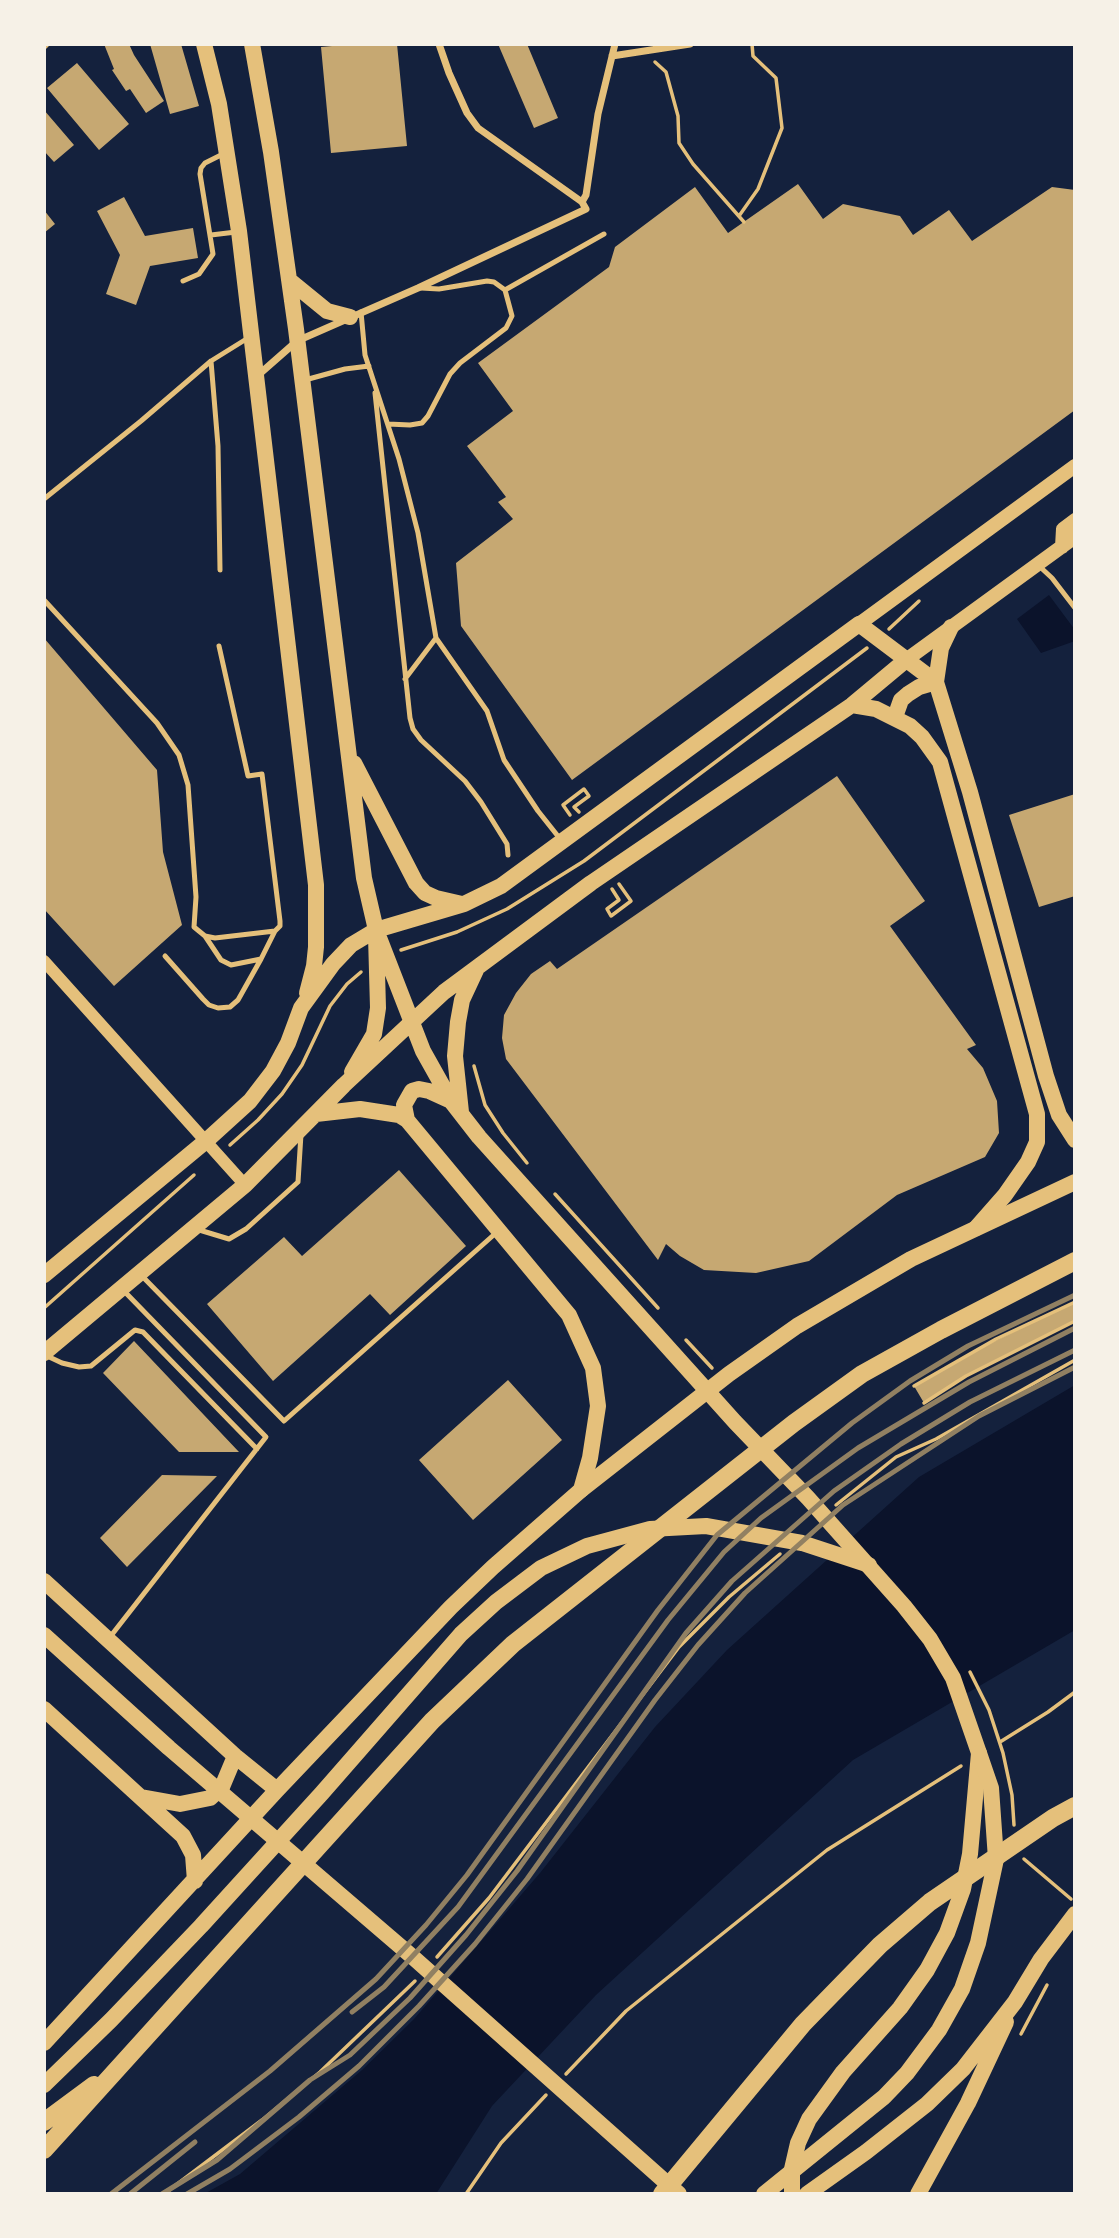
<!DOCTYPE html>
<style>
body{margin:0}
#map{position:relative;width:1119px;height:2238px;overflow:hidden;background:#14213d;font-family:"Roboto Condensed",sans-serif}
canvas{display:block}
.frame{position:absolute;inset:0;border:46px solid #f6f1e7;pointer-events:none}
</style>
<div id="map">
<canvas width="1119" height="2238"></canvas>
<div class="frame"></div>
</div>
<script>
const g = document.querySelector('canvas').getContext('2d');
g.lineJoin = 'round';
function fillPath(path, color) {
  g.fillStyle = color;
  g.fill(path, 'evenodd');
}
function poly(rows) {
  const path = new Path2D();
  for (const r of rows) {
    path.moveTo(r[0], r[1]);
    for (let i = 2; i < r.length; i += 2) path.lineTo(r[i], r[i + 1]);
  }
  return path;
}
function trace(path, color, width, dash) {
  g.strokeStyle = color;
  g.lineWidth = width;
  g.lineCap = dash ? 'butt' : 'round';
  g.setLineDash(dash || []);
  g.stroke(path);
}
const water = poly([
 [1049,595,1075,630,1075,641,1041,653,1017,619],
 [1075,1385,1075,1630,853,1760,596,1995,492,2106,436,2194,204,2194,240,2174,362,2070,414,2019,540,1873,655,1727,727,1650,919,1477]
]);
const building = poly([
 [104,44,129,44,134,55,164,101,146,113,130,89,126,91,112,70,114,69],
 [150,44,181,44,199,106,170,114],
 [354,44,397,44,407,146,331,153,321,47],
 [498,44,527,44,558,118,534,128],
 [77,63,129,124,99,150,47,88],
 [44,110,74,145,54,162,44,151],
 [798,184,823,219,843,204,900,216,913,235,949,210,972,241,1052,187,1075,190,1075,410,572,780,461,626,456,563,513,519,498,502,506,497,467,446,513,411,478,363,609,267,615,247,695,187,728,233],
 [124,197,145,236,193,228,198,258,150,266,136,305,106,294,120,255,97,211],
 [44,210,55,224,44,233],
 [44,638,157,770,163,852,182,925,114,986,44,909],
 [837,776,925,901,890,926,976,1045,967,1049,983,1068,997,1101,999,1133,985,1157,897,1195,809,1261,756,1273,704,1270,680,1256,666,1244,658,1260,506,1059,502,1038,504,1015,516,993,531,974,550,961,557,969],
 [1075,794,1075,896,1039,907,1009,815],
 [399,1170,466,1246,390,1315,370,1294,273,1381,207,1304,284,1237,302,1256],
 [1075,1302,1075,1321,966,1376,924,1403,914,1386,972,1352],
 [134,1341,239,1452,179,1452,103,1373],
 [508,1380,562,1440,473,1520,419,1460],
 [162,1475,217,1476,127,1567,100,1538]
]);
const path = poly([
 [655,62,666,72,678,116,679,143,693,164,744,222],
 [739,216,758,189,782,128,776,78,753,56,752,44],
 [889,629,919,601],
 [570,815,563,805,584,789,589,796,574,807,579,812],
 [612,889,619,900,607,909,611,916,631,901,619,884],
 [401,950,457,932,507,909,584,861,867,648],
 [474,1066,485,1105,503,1133,527,1163],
 [230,1145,258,1120,282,1094,302,1065,330,1006,347,984,361,972],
 [555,1194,658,1308],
 [44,1308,194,1175],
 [686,1340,712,1368],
 [914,1386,996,1339,1075,1302],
 [924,1403,966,1376,1075,1321],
 [836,1505,896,1457,936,1439,1075,1360],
 [970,1672,989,1710,1003,1753,1012,1795,1014,1825],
 [1000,1742,1048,1712,1075,1692],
 [1024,1859,1071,1899],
 [437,1957,489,1898,679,1647,729,1597,780,1554],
 [1021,2034,1047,1985],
 [566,2074,626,2011,827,1850,961,1766],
 [164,2194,262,2120,320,2072,415,1981],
 [466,2194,501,2143,546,2095]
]);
const service = poly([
 [211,235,236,232],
 [183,281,199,274,213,254,200,174,201,168,205,163,223,154],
 [505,290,604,234],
 [361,312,365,355,399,459,418,533,436,638,487,711,504,760,538,811,561,840],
 [211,361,218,446,220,570],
 [305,380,345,369,369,366],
 [375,393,410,718,413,729,421,740,465,781,481,802,507,844,508,855],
 [388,424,410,425,422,423,428,416,450,374,460,363,506,328,512,316,505,290,494,282,487,281,439,289,421,288],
 [44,499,141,421,211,361,248,338],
 [1038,565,1052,578,1075,608],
 [44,600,157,723,179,755,188,785,196,897,194,927,205,936,215,938,275,931,280,926,280,921,262,774,248,776,219,646],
 [405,679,436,638],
 [205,936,221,960,231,965,261,959,275,931],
 [165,956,203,999,209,1005,218,1008,230,1007,238,1000,261,959],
 [196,1229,229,1239,246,1229,298,1182,301,1134],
 [140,1274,284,1421,497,1232],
 [45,1355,62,1363,79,1367,91,1366,135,1330,143,1332,257,1449],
 [110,1637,266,1437,123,1290]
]);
const minor = poly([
 [44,46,46,44],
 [612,56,690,44],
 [582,202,586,195,598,114,615,44],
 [256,377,297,341,418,288,586,209,582,202,478,128,467,113,449,73,439,44]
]);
const tertiary = poly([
 [44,961,245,1185]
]);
const secondary = poly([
 [1062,547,1063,529,1075,520],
 [859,624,1075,466],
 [906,660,1075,537]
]);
const primary = poly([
 [204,44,219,104,239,231,316,885,316,947,314,966,307,993],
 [252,44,271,152,296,329,364,878,376,930,423,1051,451,1101,479,1137,735,1422,808,1498,904,1606,930,1639,953,1678,979,1753,970,1854,963,1889,947,1933,927,1970,900,2008,843,2072,809,2119,798,2143,792,2169,792,2194],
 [289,280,327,311,350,317],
 [852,705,876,709,910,726,922,737,940,762,1037,1114,1037,1142,1028,1162,1005,1195,976,1228],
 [895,717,901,700,908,694,919,687,936,682,941,648,951,627],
 [354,763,416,883,425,893,436,898,462,904],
 [352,1072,374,1034,378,1008,376,936],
 [461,1112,455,1056,458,1022,462,1000,476,970],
 [316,1114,360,1109,399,1115,407,1120,569,1315,593,1368,598,1406,590,1458,581,1490],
 [407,1120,404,1105,412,1091,419,1089,429,1091,451,1101],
 [44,1275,206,1141,250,1101,273,1071,288,1043,301,1008,333,964,351,945,376,930,464,904,501,886,859,624,936,682,970,792,1046,1076,1059,1115,1075,1140],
 [44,1353,245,1185,344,1085,444,992,591,883,852,705,906,660],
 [44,1635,169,1748,415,1959,679,2194]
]);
const trunk = poly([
 [44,1581,235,1756,277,1790],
 [44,1709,183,1836,193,1855,195,1881],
 [141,1797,180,1804,210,1798,222,1787,235,1756],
 [44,2043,277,1790,451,1607,493,1567,581,1490,729,1374,797,1326,911,1259,1075,1182],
 [44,2085,111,2020,201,1926,322,1793,461,1634,496,1602,541,1568,587,1546,650,1529,706,1526,802,1543,869,1565],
 [764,2194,884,2097,907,2073,939,2030,962,1989,978,1943,996,1859,991,1788,979,1753],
 [807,2194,866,2152,927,2104,963,2069,1015,2002,1041,1959,1075,1914],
 [918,2194,968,2103,1006,2022]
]);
const motorway = poly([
 [44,2122,94,2085],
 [44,2150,432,1721,513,1644,794,1423,862,1374,941,1330,1075,1261],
 [662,2194,803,2024,880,1945,930,1902,1053,1818,1075,1806]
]);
const rail = poly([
 [352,2012,384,1987,458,1907,668,1620,724,1552,761,1518,858,1448,969,1382,1075,1328],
 [111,2194,270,2071,376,1979,426,1925,467,1875,658,1610,717,1535,852,1423,910,1381,968,1346,1075,1295],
 [130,2194,195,2142],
 [162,2194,217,2160,310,2080,350,2055,410,1998,466,1935,517,1871,686,1633,732,1581,834,1491,901,1444,970,1402,1075,1350],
 [187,2194,230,2169,299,2117,359,2066,419,2006,475,1944,527,1879,655,1700,698,1645,745,1593,843,1505,979,1416,1075,1367]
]);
fillPath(water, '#0b132b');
fillPath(building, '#c6a872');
trace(path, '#e5c07b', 3.5);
trace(service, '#e5c07b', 5);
trace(minor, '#e5c07b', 7);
trace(tertiary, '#e5c07b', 12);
trace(secondary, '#e5c07b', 14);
trace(primary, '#e5c07b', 16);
trace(trunk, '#e5c07b', 16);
trace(motorway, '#e5c07b', 18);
trace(rail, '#918062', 5);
</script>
